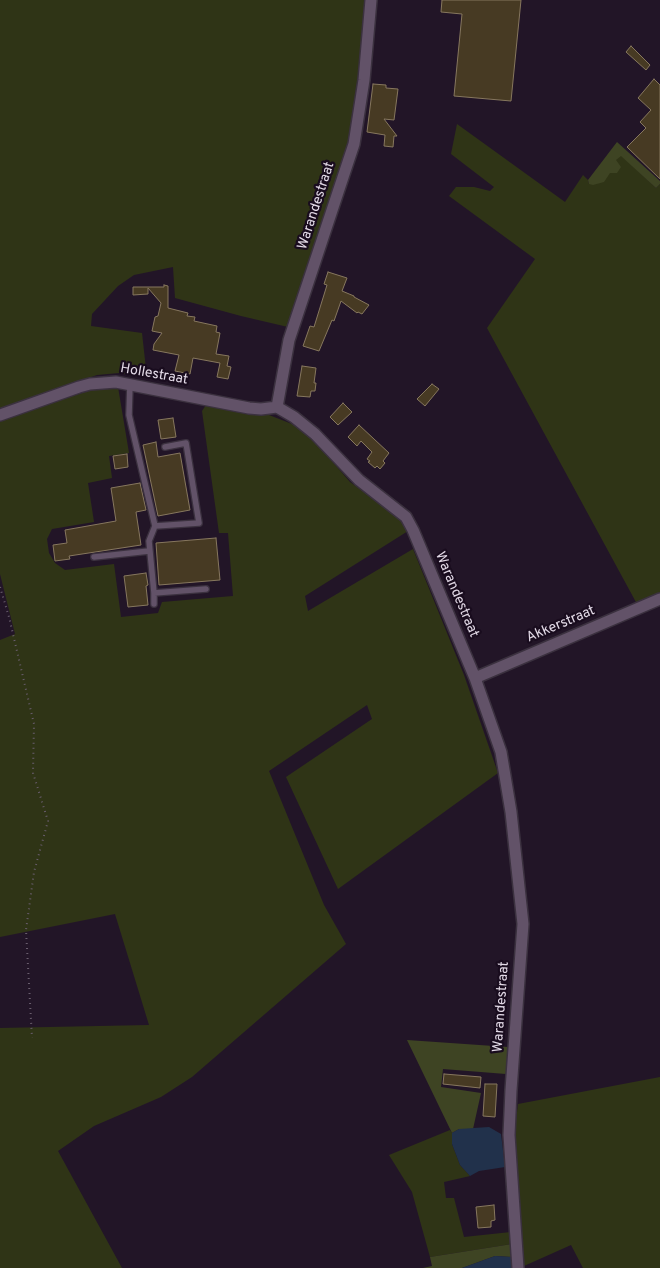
<!DOCTYPE html>
<style>
body{margin:0}
canvas{display:block;background:#221527}
</style>
<canvas width="660" height="1268"></canvas>
<script>
const g = document.querySelector('canvas').getContext('2d');
g.lineJoin = 'round';
function fillPath(path, color) {
  g.fillStyle = color;
  g.fill(path, 'evenodd');
}
function poly(rows) {
  const path = new Path2D();
  for (const r of rows) {
    path.moveTo(r[0], r[1]);
    for (let i = 2; i < r.length; i += 2) path.lineTo(r[i], r[i + 1]);
  }
  return path;
}
function trace(path, color, width, dash) {
  g.strokeStyle = color;
  g.lineWidth = width;
  g.lineCap = dash ? 'butt' : 'round';
  g.setLineDash(dash || []);
  g.stroke(path);
}
function write(font, color, halo, rows, align = 'center') {
  g.font = font + ' Overpass,sans-serif';
  g.lineWidth = 4.5;
  g.setLineDash([]);
  g.textBaseline = 'middle';
  g.strokeStyle = halo;
  g.fillStyle = color;
  for (const [text, x, y, turn = 0] of rows) {
    g.save();
    g.translate(x, y);
    g.rotate((+turn || 0) * Math.PI / 180);
    g.textAlign = isNaN(turn) ? turn : align;
    if (halo) g.strokeText(text, 0, 0);
    g.fillText(text, 0, 0);
    g.restore();
  }
}
const green = poly([
 [0,0,366,0,360,78,353,128,329,208,288,327,241,316,175,298,173,267,134,275,118,286,92,314,91,326,142,333,147,378,119,373,97,375,0,409],
 [457,124,565,202,583,175,588,180,589,184,621,155,656,188,660,184,660,594,637,604,487,328,535,259,449,196,456,187,474,187,490,191,494,187,451,154],
 [118,387,129,453,109,456,112,478,88,483,94,522,52,529,47,539,49,553,55,563,65,570,114,564,121,617,158,613,162,602,233,596,228,533,219,533,202,411,206,405,269,415,292,424,312,438,350,482,399,517,408,531,305,596,308,611,413,549,464,675,498,773,338,889,286,777,372,719,367,705,269,771,324,905,346,944,192,1077,161,1097,94,1126,58,1151,122,1268,0,1268,0,1028,149,1025,115,914,0,937,0,640,15,634,0,574,0,419,98,388],
 [660,1077,660,1268,583,1268,571,1245,524,1266,515,1128,518,1104],
 [450,1130,452,1133,452,1144,460,1165,470,1176,444,1182,446,1198,454,1198,464,1237,511,1232,512,1244,430,1257,412,1192,389,1155]
]);
const forest = poly([
 [617,142,660,181,660,184,656,188,621,156,616,160,621,167,617,173,610,173,604,182,593,185,589,184,588,180],
 [407,1040,508,1047,506,1074,443,1069,441,1087,481,1093,473,1129,459,1129,452,1133],
 [512,1244,512,1257,495,1256,462,1268,423,1268,432,1266,430,1257]
]);
const water = poly([
 [489,1127,501,1134,505,1167,479,1171,470,1176,460,1165,452,1144,452,1133,459,1129],
 [495,1256,512,1257,513,1268,462,1268]
]);
const building = poly([
 [442,0,521,0,511,101,454,96,462,14,441,12,442,0],
 [631,46,650,65,646,70,626,52,631,46],
 [654,79,660,85,660,179,627,147,646,128,640,122,651,110,638,98,654,79],
 [373,84,386,85,386,88,398,89,394,120,384,119,397,136,394,136,393,147,384,146,385,135,367,132,373,84],
 [328,272,347,278,342,291,354,296,354,297,369,305,362,314,358,312,357,313,341,301,334,321,332,320,319,351,303,346,310,326,314,327,327,285,324,284,328,272],
 [164,285,168,286,168,308,188,313,187,316,195,317,194,321,217,326,216,332,220,333,216,354,229,356,227,366,231,367,228,379,217,377,220,363,193,358,190,374,175,371,179,355,153,350,154,344,162,333,152,331,155,317,158,316,161,303,148,288,148,294,133,295,133,287,164,287,164,285],
 [302,366,316,368,314,383,316,383,315,391,311,391,310,397,297,396,302,366],
 [432,384,439,389,425,406,417,399,432,384],
 [343,403,352,412,338,425,330,417,343,403],
 [173,418,176,437,161,439,158,420,173,418],
 [359,425,389,453,383,461,385,463,380,469,377,466,375,468,368,462,370,461,367,459,372,452,361,441,357,446,348,437,359,425],
 [156,442,158,457,180,453,190,510,158,516,143,445,156,442],
 [127,454,128,467,115,469,113,456,127,454],
 [140,483,146,510,136,512,141,545,69,556,70,559,55,561,53,545,67,543,65,530,116,521,111,488,140,483],
 [216,538,220,580,159,585,156,543,216,538],
 [146,573,148,585,146,586,148,605,128,607,124,576,146,573],
 [444,1074,481,1077,480,1088,443,1084,444,1074],
 [485,1084,497,1084,495,1117,483,1116,485,1084],
 [494,1205,495,1220,491,1221,491,1227,478,1228,476,1207,494,1205]
]);
const path = poly([
 [0,587,9,617,34,724,33,773,48,821,34,872,26,930,32,1038]
]);
const lane = poly([
 [130,384,129,415,155,526,199,523,186,443,165,447],
 [155,526,149,541,154,593,206,589],
 [94,557,149,551],
 [154,593,154,604]
]);
const street = poly([
 [277,407,294,417,315,434,359,480,406,517,413,530,475,678,501,752,511,812,523,924,511,1090,509,1135,518,1268],
 [277,407,289,340,354,144,364,80,371,0],
 [0,415,79,387,90,384,116,382,249,408,261,409,277,407],
 [475,678,660,599]
]);
const streetNames = [
 ["Warandestraat",317,206,-72],
 ["Hollestraat",154,375,10],
 ["Warandestraat",456,595,67],
 ["Akkerstraat",561,625,-23],
 ["Warandestraat",502,1007,-86]
];
fillPath(green, '#2f3416');
fillPath(forest, '#3e4423');
fillPath(water, '#21314b');
fillPath(building, '#473a23');
trace(building, '#86775e', 1);
trace(lane, '#3b313f', 8);
trace(street, '#3b313f', 14);
trace(path, '#695d6d', 2, [1, 4]);
trace(lane, '#625268', 5.5);
trace(street, '#625268', 11);
write('14px', '#e2d9e6', '#190c1e', streetNames);
</script>
